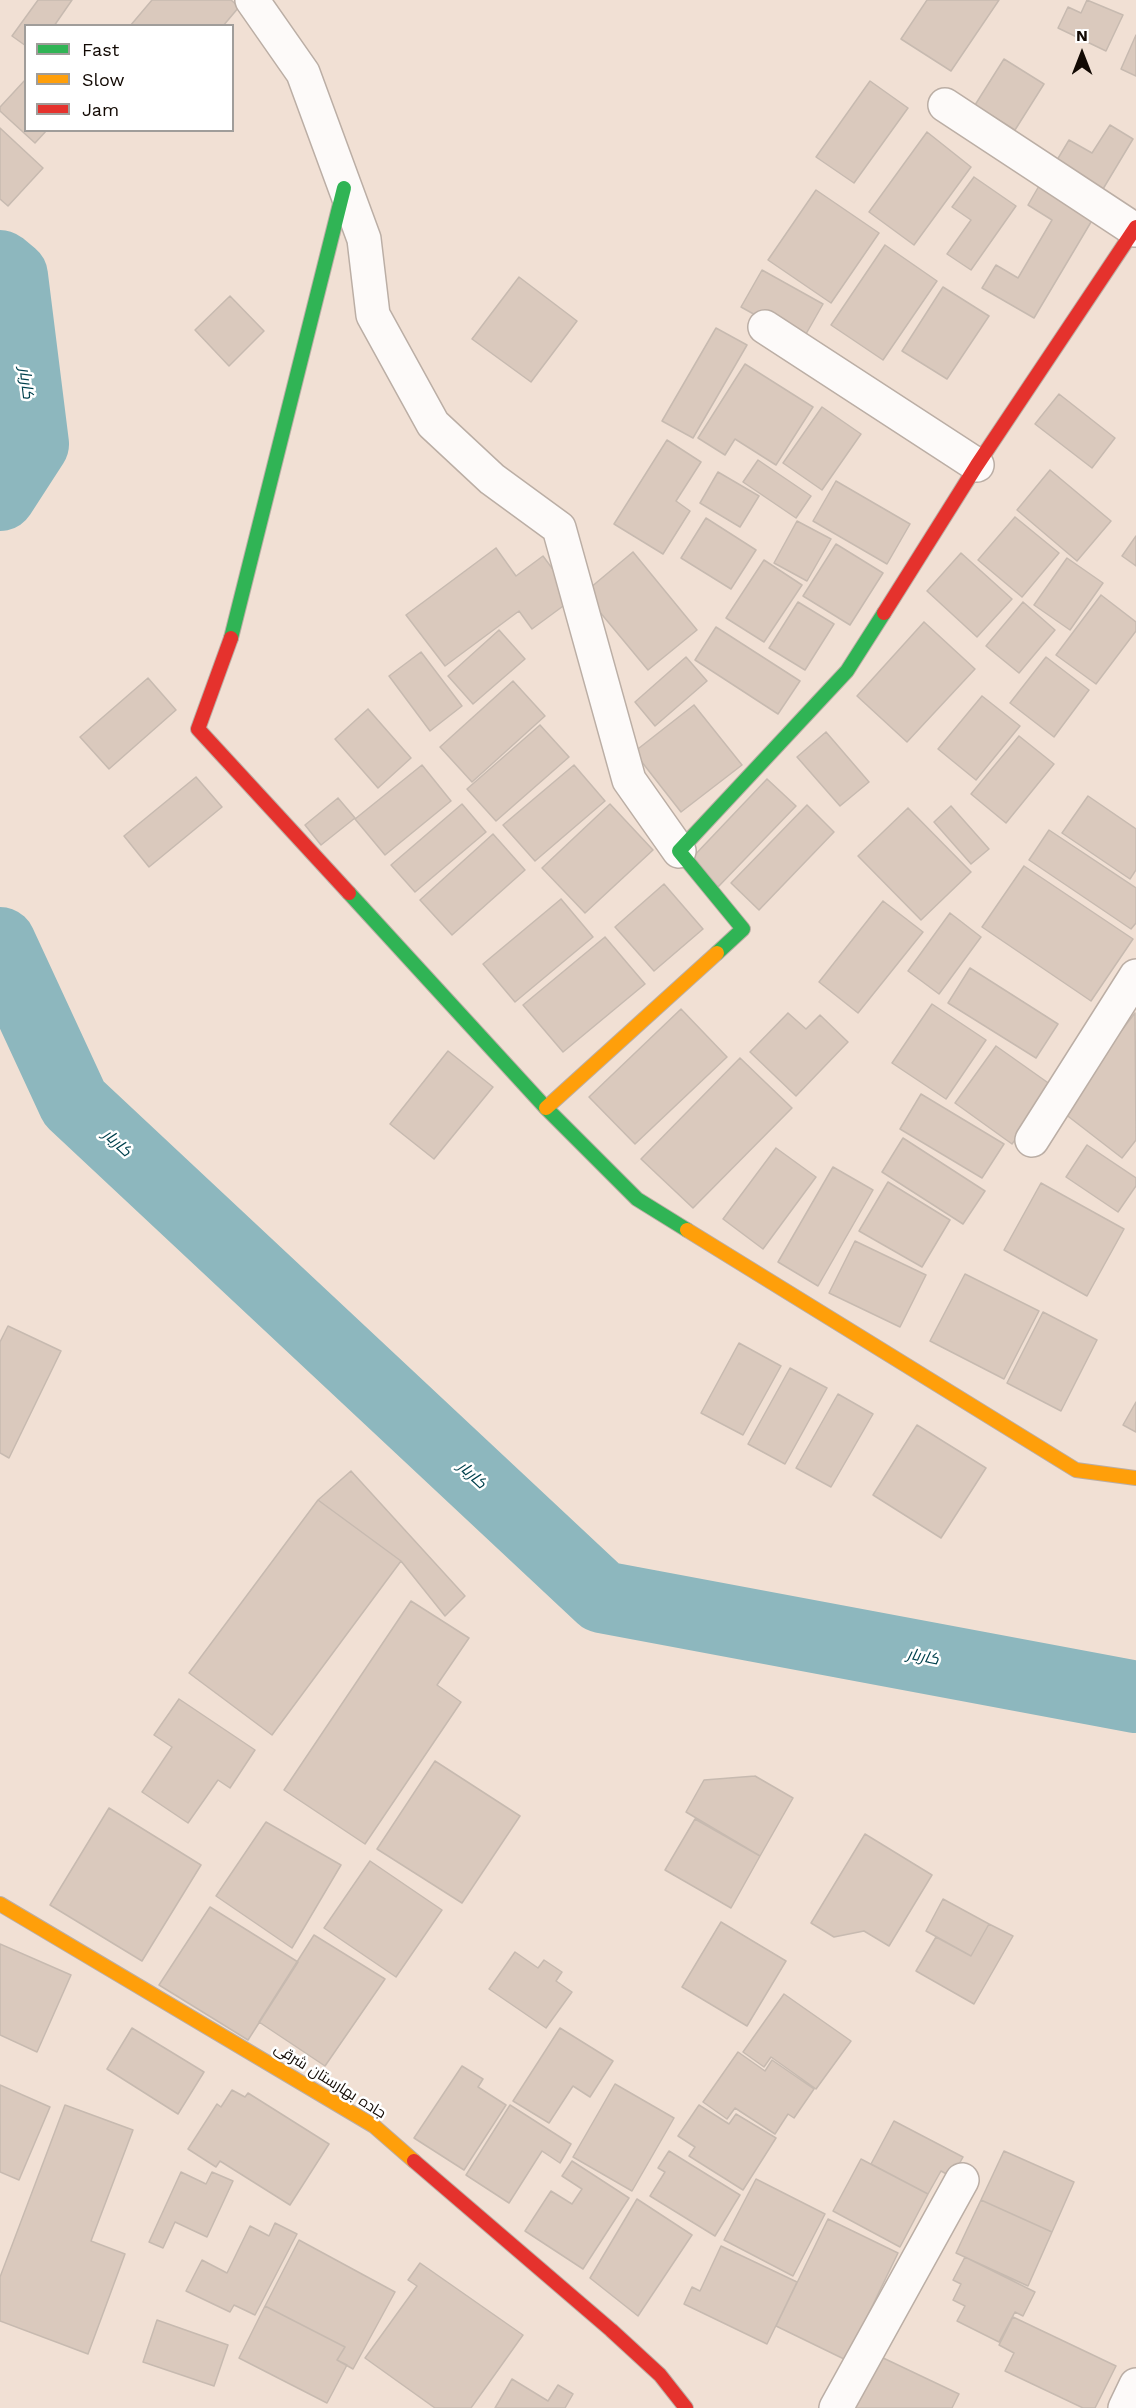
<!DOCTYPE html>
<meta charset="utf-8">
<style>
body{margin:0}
#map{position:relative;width:1136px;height:2408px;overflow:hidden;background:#f1e0d4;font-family:"Work Sans",sans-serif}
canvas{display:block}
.legend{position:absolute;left:24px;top:24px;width:210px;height:108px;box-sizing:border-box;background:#fff;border:2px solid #a09d9a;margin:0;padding:8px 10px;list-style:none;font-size:18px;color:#120903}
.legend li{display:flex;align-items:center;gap:12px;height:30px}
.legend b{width:30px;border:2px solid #a09d9a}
.north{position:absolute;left:1052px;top:24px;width:60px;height:60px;-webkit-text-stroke:4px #fff;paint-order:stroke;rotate:0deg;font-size:16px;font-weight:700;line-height:24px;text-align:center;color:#120903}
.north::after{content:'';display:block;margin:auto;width:21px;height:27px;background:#120903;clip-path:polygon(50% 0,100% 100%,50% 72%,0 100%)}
</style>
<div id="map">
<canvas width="1136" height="2408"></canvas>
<ul class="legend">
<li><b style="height:8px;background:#30b455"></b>Fast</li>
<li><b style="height:8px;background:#ff9f0a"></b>Slow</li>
<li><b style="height:8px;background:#e5322d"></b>Jam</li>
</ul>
<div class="north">N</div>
</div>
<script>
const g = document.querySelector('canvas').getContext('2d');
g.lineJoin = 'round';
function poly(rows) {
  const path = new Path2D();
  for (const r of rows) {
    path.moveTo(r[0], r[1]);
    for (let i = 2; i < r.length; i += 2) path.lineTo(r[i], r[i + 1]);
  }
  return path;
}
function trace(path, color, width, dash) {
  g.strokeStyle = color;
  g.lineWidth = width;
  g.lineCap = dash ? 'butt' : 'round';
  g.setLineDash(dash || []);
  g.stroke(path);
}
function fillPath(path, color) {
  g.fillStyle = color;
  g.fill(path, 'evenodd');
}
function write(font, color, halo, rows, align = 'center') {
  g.font = font + ' "Work Sans",Cairo,sans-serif';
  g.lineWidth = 5;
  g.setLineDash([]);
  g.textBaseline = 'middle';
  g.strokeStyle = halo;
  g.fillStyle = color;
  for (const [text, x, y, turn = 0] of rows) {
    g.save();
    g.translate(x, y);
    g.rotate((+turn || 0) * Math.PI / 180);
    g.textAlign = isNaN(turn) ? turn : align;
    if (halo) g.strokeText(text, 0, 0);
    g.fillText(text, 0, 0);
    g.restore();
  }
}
const river = poly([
 [0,266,12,276,33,444,0,495],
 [0,943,74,1103,602,1597,1136,1697]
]);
const building = poly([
 [38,0,72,0,54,26,26,26,26,46,12,36,38,0],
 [152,0,231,0,239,7,223,26,130,26,152,0],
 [927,0,999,0,951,71,901,39,927,0],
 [1087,0,1123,15,1106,51,1058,28,1068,7,1081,13,1087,0],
 [1136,35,1136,76,1121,69,1136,35],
 [1004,59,1044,84,1015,130,975,105,1004,59],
 [26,79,26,130,47,130,35,143,0,111,0,107,26,79],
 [870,81,908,108,854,183,816,157,870,81],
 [1110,125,1133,139,1100,194,1054,165,1069,140,1092,153,1110,125],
 [0,128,43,168,8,206,0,199,0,128],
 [927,132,971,167,914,245,869,212,927,132],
 [974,177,1016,206,971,270,947,254,971,220,952,207,974,177],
 [1043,179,1097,212,1034,318,982,288,996,265,1018,278,1052,220,1028,205,1043,179],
 [816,190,879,233,831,303,768,260,816,190],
 [885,245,937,281,883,360,831,325,885,245],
 [762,270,823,304,802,341,741,307,762,270],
 [519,277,577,321,531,382,472,339,519,277],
 [943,287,989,316,947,379,902,351,943,287],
 [230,296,264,331,229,366,195,330,230,296],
 [716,328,747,345,693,438,662,421,716,328],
 [745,364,813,407,776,465,735,439,725,455,698,438,745,364],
 [1059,394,1115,438,1092,468,1035,424,1059,394],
 [822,407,861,434,822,490,783,463,822,407],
 [667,440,701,462,676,501,690,511,663,554,614,524,667,440],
 [758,460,811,496,796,518,743,482,758,460],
 [1050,470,1111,521,1077,561,1017,510,1050,470],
 [718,472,759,496,740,527,700,503,718,472],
 [836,481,910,524,887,564,813,521,836,481],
 [1015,517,1059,553,1022,597,978,560,1015,517],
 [706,518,756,550,731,589,681,558,706,518],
 [797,521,831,539,807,581,774,563,797,521],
 [1136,536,1136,566,1122,556,1136,536],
 [836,544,883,573,850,625,803,596,836,544],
 [496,548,516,576,543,556,574,598,532,629,519,611,445,666,406,615,496,548],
 [633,552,697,630,648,670,584,593,633,552],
 [961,553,1012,599,977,637,927,591,961,553],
 [1067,558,1103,583,1070,630,1034,605,1067,558],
 [764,560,802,585,764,642,726,618,764,560],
 [1101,595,1136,622,1136,631,1096,684,1056,655,1101,595],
 [798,602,834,624,805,670,769,648,798,602],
 [1023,602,1055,630,1019,673,986,646,1023,602],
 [924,622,975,669,907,742,857,696,924,622],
 [716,627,800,681,778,714,695,660,716,627],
 [499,630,525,659,473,704,448,676,499,630],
 [421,652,462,706,430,731,389,676,421,652],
 [686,657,707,681,655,726,635,702,686,657],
 [1046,657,1089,690,1054,737,1010,703,1046,657],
 [148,678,176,710,109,769,80,737,148,678],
 [513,681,545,716,472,782,440,747,513,681],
 [982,696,1020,726,976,780,938,749,982,696],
 [694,705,742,765,681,812,634,752,694,705],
 [368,709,411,758,378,788,335,739,368,709],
 [540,725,569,757,496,821,467,789,540,725],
 [826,732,869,782,840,806,797,757,826,732],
 [1019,736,1054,764,1006,823,971,794,1019,736],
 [422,765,451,801,385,855,355,819,422,765],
 [574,765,605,801,535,861,503,825,574,765],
 [196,777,222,807,149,867,124,836,196,777],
 [767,779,796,806,718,887,690,860,767,779],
 [1088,796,1136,829,1136,870,1130,879,1062,833,1088,796],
 [338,798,355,818,321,845,305,825,338,798],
 [462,804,486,832,415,892,391,865,462,804],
 [610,804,653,850,585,913,542,868,610,804],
 [807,805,834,832,759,910,731,883,807,805],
 [951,806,989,849,971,864,934,822,951,806],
 [908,808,971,872,921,920,858,856,908,808],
 [1049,830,1136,888,1136,923,1131,929,1029,860,1049,830],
 [493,834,525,870,452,935,420,900,493,834],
 [1024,866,1133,939,1091,1001,982,927,1024,866],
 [664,884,703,929,654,971,615,927,664,884],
 [561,899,593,937,515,1002,483,964,561,899],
 [883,901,923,932,858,1013,819,982,883,901],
 [950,913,981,937,939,994,908,971,950,913],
 [605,937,645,984,563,1052,523,1005,605,937],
 [970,968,1058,1024,1036,1058,948,1003,970,968],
 [932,1004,986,1040,946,1099,892,1063,932,1004],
 [681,1009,727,1057,635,1144,589,1097,681,1009],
 [788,1013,806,1029,820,1015,848,1042,796,1096,750,1052,788,1013],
 [1135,1013,1136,1140,1122,1158,1060,1110,1135,1013],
 [996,1046,1054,1087,1012,1144,955,1103,996,1046],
 [448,1051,493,1087,434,1159,390,1124,448,1051],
 [740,1058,792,1108,693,1208,641,1159,740,1058],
 [921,1094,1004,1144,982,1178,900,1129,921,1094],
 [903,1138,985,1191,963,1224,882,1172,903,1138],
 [1087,1145,1136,1178,1136,1186,1118,1212,1066,1177,1087,1145],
 [776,1148,816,1177,763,1249,723,1219,776,1148],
 [833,1167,873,1190,818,1286,778,1262,833,1167],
 [888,1182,950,1220,922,1267,859,1231,888,1182],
 [1041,1183,1124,1229,1087,1296,1004,1250,1041,1183],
 [855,1241,926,1275,900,1327,829,1293,855,1241],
 [965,1274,1039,1311,1004,1379,930,1341,965,1274],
 [1043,1312,1097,1340,1061,1411,1007,1383,1043,1312],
 [8,1326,61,1351,9,1458,0,1453,0,1342,8,1326],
 [739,1343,781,1366,743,1435,701,1413,739,1343],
 [790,1368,827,1388,785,1464,748,1444,790,1368],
 [838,1394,873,1414,831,1487,796,1468,838,1394],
 [1136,1402,1136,1432,1123,1425,1136,1402],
 [917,1425,986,1468,941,1538,873,1495,917,1425],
 [351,1471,465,1596,445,1616,401,1561,318,1500,351,1471],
 [318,1500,401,1561,272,1735,189,1673,318,1500],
 [411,1601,469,1638,437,1685,461,1702,365,1844,284,1790,411,1601],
 [179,1699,255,1750,230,1788,218,1780,188,1823,142,1792,172,1747,154,1735,179,1699],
 [435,1761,520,1816,462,1903,377,1849,435,1761],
 [755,1776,793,1798,760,1856,686,1812,704,1780,755,1776],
 [109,1808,201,1865,142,1961,50,1905,109,1808],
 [695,1819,760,1856,731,1908,665,1870,695,1819],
 [266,1822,341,1865,292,1948,216,1896,266,1822],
 [865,1834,932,1875,889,1946,864,1931,834,1937,811,1923,865,1834],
 [370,1861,442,1910,396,1977,324,1928,370,1861],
 [943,1899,989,1924,971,1956,926,1931,943,1899],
 [210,1907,298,1962,248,2040,159,1985,210,1907],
 [721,1922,786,1961,747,2026,682,1987,721,1922],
 [989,1924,1013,1936,974,2004,916,1971,936,1937,971,1956,989,1924],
 [314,1935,385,1979,325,2066,259,2022,314,1935],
 [0,1944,71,1975,37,2052,0,2035,0,1944],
 [515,1952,538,1968,544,1960,562,1972,556,1981,572,1992,546,2028,489,1989,515,1952],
 [784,1994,851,2041,816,2089,771,2057,764,2067,743,2052,784,1994],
 [132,2028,204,2072,178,2114,107,2069,132,2028],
 [560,2028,613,2061,590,2097,573,2086,549,2123,513,2101,560,2028],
 [738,2052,765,2071,772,2060,814,2089,794,2118,788,2114,775,2134,735,2108,727,2119,703,2102,738,2052],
 [462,2066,483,2079,478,2087,506,2105,464,2170,414,2138,462,2066],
 [615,2084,674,2118,632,2191,573,2157,615,2084],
 [0,2085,50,2107,19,2180,0,2172,0,2085],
 [232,2090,245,2097,248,2093,329,2144,290,2205,220,2161,216,2167,188,2149,217,2104,221,2107,232,2090],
 [65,2105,133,2130,91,2241,125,2254,88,2354,0,2321,0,2277,65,2105],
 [510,2105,571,2144,560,2163,542,2151,509,2203,466,2175,510,2105],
 [699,2105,729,2124,736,2114,776,2138,743,2190,689,2156,695,2147,678,2136,699,2105],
 [894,2121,963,2157,952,2177,941,2171,928,2194,871,2164,894,2121],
 [669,2151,740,2195,715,2236,650,2196,665,2172,658,2168,669,2151],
 [1004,2151,1074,2182,1052,2232,981,2200,1004,2151],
 [861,2159,928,2194,900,2247,833,2211,861,2159],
 [572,2161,629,2198,583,2269,525,2231,551,2191,572,2204,582,2189,562,2176,572,2161],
 [181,2172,206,2184,212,2172,233,2181,207,2237,175,2222,163,2248,149,2242,181,2172],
 [756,2179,825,2214,793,2276,724,2240,756,2179],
 [637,2199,692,2235,638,2316,590,2278,637,2199],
 [981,2200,1052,2232,1028,2286,956,2253,981,2200],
 [828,2219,898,2253,846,2360,776,2326,828,2219],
 [275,2223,297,2234,255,2315,234,2305,230,2312,186,2291,202,2260,227,2273,250,2226,269,2236,275,2223],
 [299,2240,395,2292,353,2369,337,2360,345,2347,265,2306,299,2240],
 [721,2246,797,2282,767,2344,684,2304,692,2287,700,2291,721,2246],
 [965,2257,1035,2292,1023,2316,1015,2312,999,2342,957,2321,965,2306,953,2300,961,2284,953,2280,965,2257],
 [420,2263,523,2335,471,2408,435,2408,365,2358,417,2286,408,2280,420,2263],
 [265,2306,345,2347,337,2360,347,2365,327,2403,239,2358,265,2306],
 [1013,2317,1116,2366,1095,2408,1083,2408,1005,2371,1014,2353,999,2345,1013,2317],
 [157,2320,228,2345,214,2386,143,2362,157,2320],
 [879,2356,959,2394,952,2408,855,2408,879,2356],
 [512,2379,548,2401,558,2385,573,2394,565,2408,495,2408,512,2379]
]);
const street = poly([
 [252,0,303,73,364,239,373,315,433,424,492,479,559,528,629,780,679,851],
 [945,105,1135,230],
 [765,327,977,465],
 [1032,1140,1136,976],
 [836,2408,962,2180],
 [1125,2408,1136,2385]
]);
const fast = poly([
 [231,638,344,188],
 [349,893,546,1108,637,1199,687,1230],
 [717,953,743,929,679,851,847,671,884,613]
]);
const slow = poly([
 [546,1108,717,953],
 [687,1230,1076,1470,1136,1478],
 [0,1904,374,2126,414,2161]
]);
const jam = poly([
 [884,613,977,465,1136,227],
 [231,638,198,729,349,893],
 [414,2161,611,2330,660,2375,686,2408]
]);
const streetNames = [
 ["جاده بهارستان شرقی",330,2081,32]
];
const waterNames = [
 ["کاربار",26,383,83],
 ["کاربار",117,1143,43],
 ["کاربار",472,1475,43],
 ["کاربار",923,1657,11]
];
trace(river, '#8db7be', 72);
fillPath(building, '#dac9bd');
trace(building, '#c7bab0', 1.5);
trace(street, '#bbaea5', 36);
trace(fast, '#bbaea5', 16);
trace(slow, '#bbaea5', 16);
trace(jam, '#bbaea5', 16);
trace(street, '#fdfaf9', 33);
trace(fast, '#30b455', 14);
trace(slow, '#ff9f0a', 14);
trace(jam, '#e5322d', 14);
write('15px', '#120903', '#fff', streetNames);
write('italic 16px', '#00414d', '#fff', waterNames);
</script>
